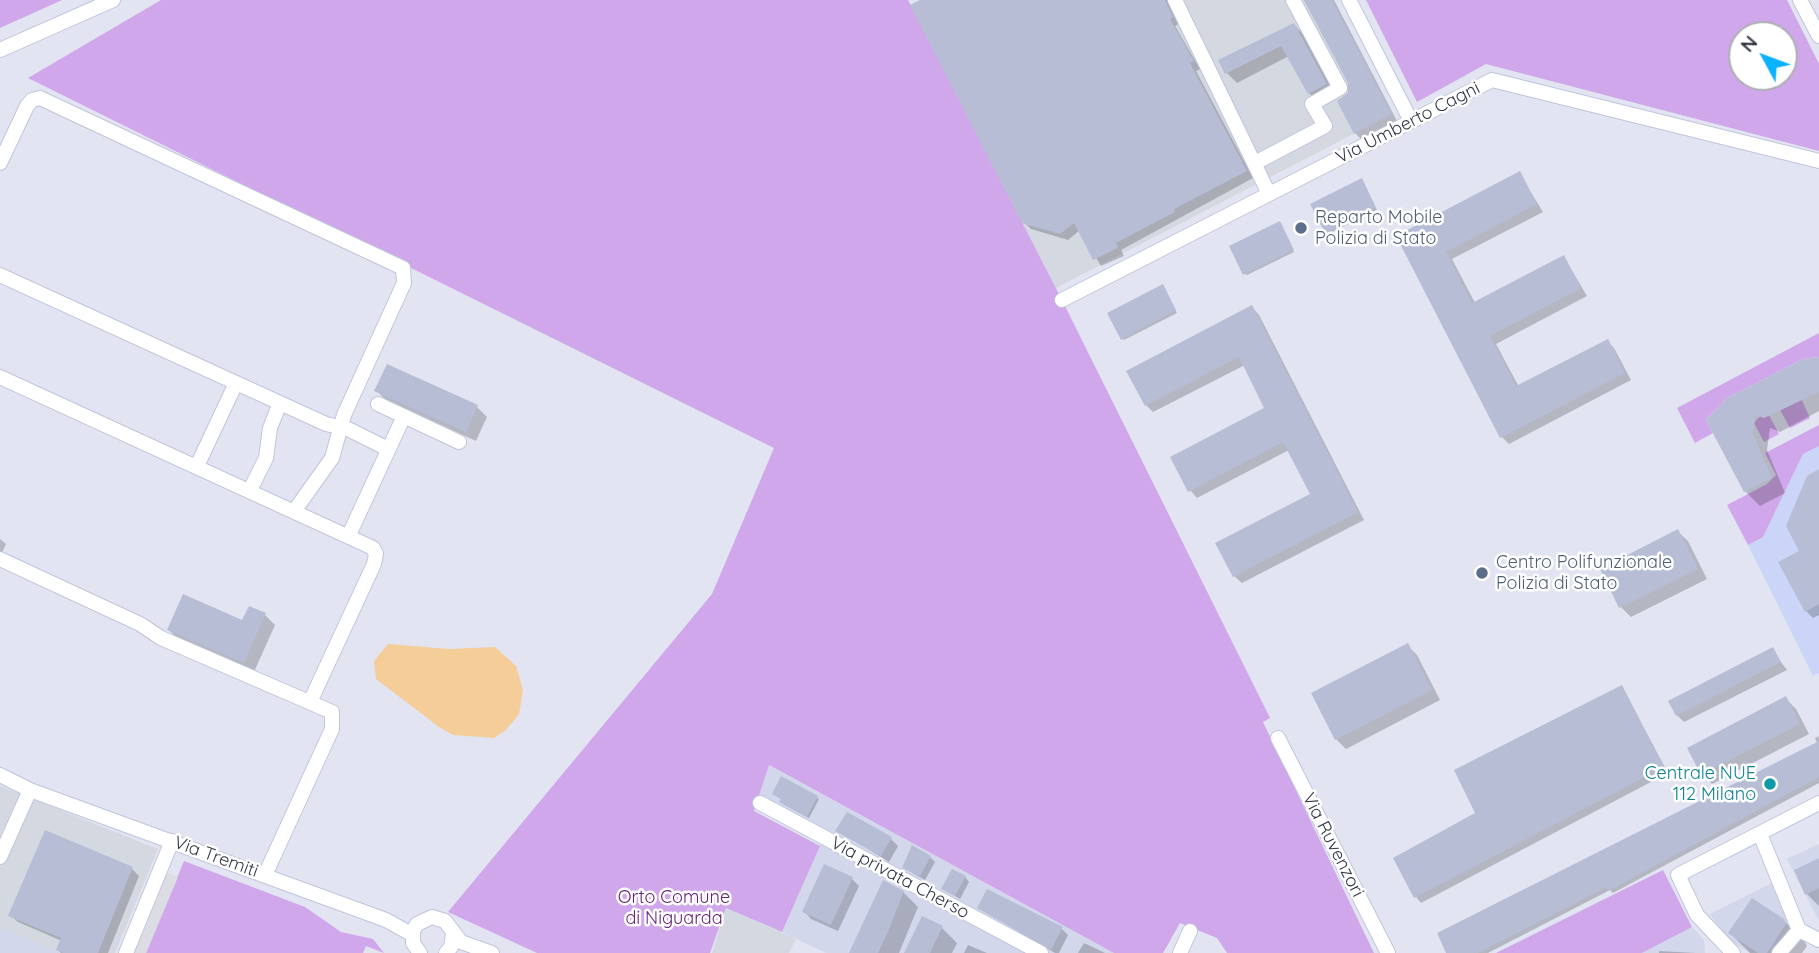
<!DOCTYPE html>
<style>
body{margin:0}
#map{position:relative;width:1819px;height:953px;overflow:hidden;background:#e2e4f2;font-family:Quicksand,sans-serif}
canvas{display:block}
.north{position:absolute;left:1728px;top:21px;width:70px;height:70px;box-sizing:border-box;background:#fff;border:2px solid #adafb4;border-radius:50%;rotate:311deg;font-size:19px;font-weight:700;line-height:28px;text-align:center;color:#323644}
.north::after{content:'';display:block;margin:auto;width:24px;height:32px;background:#0cb2ff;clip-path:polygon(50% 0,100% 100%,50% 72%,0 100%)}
</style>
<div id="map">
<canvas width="1819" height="953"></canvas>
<div class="north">N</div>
</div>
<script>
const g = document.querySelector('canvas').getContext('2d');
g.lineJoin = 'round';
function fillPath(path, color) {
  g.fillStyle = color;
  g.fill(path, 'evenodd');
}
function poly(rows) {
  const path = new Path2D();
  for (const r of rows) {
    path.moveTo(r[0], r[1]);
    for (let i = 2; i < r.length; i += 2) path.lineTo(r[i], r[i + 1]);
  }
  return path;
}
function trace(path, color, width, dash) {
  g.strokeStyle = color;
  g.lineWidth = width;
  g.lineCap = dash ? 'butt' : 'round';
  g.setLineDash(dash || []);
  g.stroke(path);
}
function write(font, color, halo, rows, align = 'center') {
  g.font = font + ' Quicksand,sans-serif';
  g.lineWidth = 5;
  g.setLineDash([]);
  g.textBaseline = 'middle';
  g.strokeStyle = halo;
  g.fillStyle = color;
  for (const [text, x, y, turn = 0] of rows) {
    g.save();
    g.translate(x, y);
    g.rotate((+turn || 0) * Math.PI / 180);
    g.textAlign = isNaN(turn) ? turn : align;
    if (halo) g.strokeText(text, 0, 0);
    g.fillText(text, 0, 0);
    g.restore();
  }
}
const residential = poly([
 [768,765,1114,953,1050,953,758,798],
 [822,841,1034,953,826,953,782,932],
 [1819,844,1819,921,1787,859],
 [1772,883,1791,925,1771,953,1750,953,1727,939,1710,914],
 [1692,927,1704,940,1705,953,1642,953],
 [0,928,62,953,0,953]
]);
const commercial = poly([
 [1819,446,1819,673,1813,676,1748,545,1763,537,1803,454]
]);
const industrial = poly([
 [920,0,1332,0,1392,114,1056,288,910,5],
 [0,786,158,849,115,953,62,953,0,928],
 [726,908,796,939,789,953,712,953]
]);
const green = poly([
 [0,0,62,0,0,28],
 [161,0,908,0,1062,300,1270,718,1263,722,1374,953,1227,953,1217,938,1180,923,1163,953,1114,953,769,765,754,811,820,846,782,932,726,908,710,953,537,953,448,912,712,594,774,448,28,78],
 [1366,0,1787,0,1819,64,1819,151,1486,64,1417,102],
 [1742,35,1784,35,1784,77,1742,77],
 [1819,333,1819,357,1803,359,1727,398,1706,420,1713,433,1695,443,1677,408],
 [1801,398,1810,418,1790,428,1780,410],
 [1769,415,1779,434,1764,442,1754,423,1760,416],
 [1819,425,1819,446,1803,454,1763,537,1748,545,1727,505,1767,484,1776,475,1765,453],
 [184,861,305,907,341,932,373,939,384,953,366,946,363,953,146,953],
 [1663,870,1692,927,1642,953,1496,953]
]);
const parking = poly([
 [167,872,178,877,146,953,133,953]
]);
const water = poly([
 [388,644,449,649,495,647,516,666,523,690,519,714,506,730,494,738,453,735,439,727,376,679,374,661]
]);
const shadow = poly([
 [924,0,1167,0,1178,24,1175,26,1200,69,1196,71,1253,178,1121,250,1124,256,1101,266,1080,230,1068,240,1031,229,1024,222],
 [1304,0,1334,0,1397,121,1362,140,1355,133,1350,83],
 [1294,25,1304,35,1336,94,1319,103,1309,93,1289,56,1237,83,1227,73,1221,61],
 [1519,173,1543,212,1452,259,1475,303,1564,257,1587,296,1496,344,1519,387,1607,341,1614,348,1631,380,1509,444,1502,437,1398,236],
 [1363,182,1377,210,1328,234,1326,232],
 [1281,225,1294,252,1247,275,1245,274],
 [1164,288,1177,313,1124,340,1123,339],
 [1252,307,1259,315,1364,520,1242,583,1234,576,1312,495,1289,450,1197,498,1190,490,1267,409,1245,365,1153,412,1146,405],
 [1819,359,1819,411,1780,432,1770,428,1767,450,1785,493,1760,506,1745,491,1708,421],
 [376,390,477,407,487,417,476,441,386,400],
 [1819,471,1819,615,1813,618,1806,611,1802,552],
 [1678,532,1688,541,1707,579,1631,617,1621,607,1602,570],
 [0,539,6,544,2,553,0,553],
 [250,608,265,615,275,625,254,672,179,640,169,630,243,623],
 [1408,646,1417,655,1440,700,1346,749,1336,739],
 [1772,650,1787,670,1684,722,1677,715],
 [1622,687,1668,773,1421,903,1416,897,1477,813],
 [1786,699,1796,709,1809,734,1712,784,1702,774],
 [1819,736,1819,783,1613,893,1610,890,1488,953,1448,953,1817,743,1815,738],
 [782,778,819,799,809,818,783,804],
 [838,830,891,839,898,846,889,862],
 [930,857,935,862,925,880,904,868],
 [1819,860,1819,906,1807,894],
 [132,869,139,876,108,953,61,953,58,950,62,941,18,922,10,915],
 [965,877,969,882,960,899,944,889],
 [852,879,859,886,838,931,811,919,804,911],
 [884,882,903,892,918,907,899,953,853,953],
 [980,908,1062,929,1068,935,1059,953,1055,953],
 [923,918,942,928,957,943,952,953,906,953],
 [1783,920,1805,942,1807,946,1802,953,1750,953,1730,933],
 [1084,943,1105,953,1078,953],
 [968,945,987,953,964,953],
 [1659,951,1696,953,1659,953]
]);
const building = poly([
 [920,0,1165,0,1173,17,1170,19,1194,61,1190,63,1247,171,1174,209,1175,212,1116,243,1118,248,1093,260,1074,223,1060,234,1022,223,910,5],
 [1304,0,1332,0,1392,114,1354,134,1337,101,1348,93,1348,83],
 [1294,23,1327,84,1308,94,1281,46,1225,74,1218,60],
 [1520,171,1537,204,1446,252,1472,303,1564,255,1581,288,1490,336,1516,386,1608,339,1625,373,1500,438,1396,236],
 [1362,178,1376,208,1325,233,1310,204],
 [1280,221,1294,250,1243,275,1229,246],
 [1163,284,1176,310,1121,340,1107,313],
 [1252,305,1358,512,1233,577,1215,543,1310,494,1283,442,1188,492,1170,457,1264,408,1239,357,1145,406,1126,371],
 [1819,357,1819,392,1764,418,1755,415,1753,434,1772,478,1744,492,1706,420,1727,398,1803,359],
 [387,364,478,405,466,432,374,391],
 [1819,469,1819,604,1805,612,1778,562,1799,551,1786,526,1807,476],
 [1678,529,1698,569,1619,608,1600,569],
 [183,594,242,620,249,606,266,613,244,663,167,630],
 [1408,643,1432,690,1335,740,1311,693],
 [1773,647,1781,662,1676,716,1668,701],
 [1622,685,1664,767,1414,898,1393,858,1475,813,1454,770],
 [1786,696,1800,724,1701,775,1687,748],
 [1819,741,1819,777,1608,891,1606,887,1478,953,1446,953,1437,933],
 [781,776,818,796,807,817,779,802,781,799,772,794],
 [847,812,892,837,881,856,835,831],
 [45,830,133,867,98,953,63,953,56,950,61,938,8,916],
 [912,845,931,856,920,876,902,868],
 [1819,858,1819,888,1805,895,1794,870],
 [824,864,853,877,831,925,802,912],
 [952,869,966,876,955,896,941,889],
 [883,880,904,891,888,932,878,953,849,953],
 [987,889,1063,927,1051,950,977,908],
 [1752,898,1784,919,1786,924,1767,953,1758,953,1728,933],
 [922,916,943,926,930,953,904,953]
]);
const minor = poly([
 [1175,0,1269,194],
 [1349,0,1411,121],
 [1800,0,1819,36],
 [0,50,113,0],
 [0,163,27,106,32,100,40,98,403,268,404,283,344,415,332,458,295,510],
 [1255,163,1325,126,1312,104,1340,88,1293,0],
 [0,275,326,424,348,429,388,449],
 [1062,300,1492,80,1819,161],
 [0,377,373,548,376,554,374,564,310,702],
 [378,404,459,442],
 [197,466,236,383],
 [250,490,266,458,270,428,280,403],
 [349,535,404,416],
 [0,559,140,624,161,638,332,712,332,729,265,875],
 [1278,738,1388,953],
 [0,775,30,790,386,920,413,935],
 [760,803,1041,953],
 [1760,834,1799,930,1819,940],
 [0,857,30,790],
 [126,953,172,841],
 [420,953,413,943,413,931,417,924,432,917,445,921,461,942,492,953],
 [446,953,451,947,453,934],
 [1180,953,1190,931],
 [1733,953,1697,915,1678,875,1819,803],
 [1779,953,1799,930]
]);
const markers = [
 [1301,228,7,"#5c6f8a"],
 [1482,573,7,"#5c6f8a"],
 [1770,784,7,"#0f9aa8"]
];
const streetNames = [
 ["Via Umberto Cagni",1408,123,-27],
 ["Via Ruvenzori",1333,845,63],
 ["Via Tremiti",216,857,20],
 ["Via privata Cherso",900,878,28]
];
const serviceNames = [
 ["Reparto Mobile",1315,218],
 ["Polizia di Stato",1315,239],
 ["Centro Polifunzionale",1496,563],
 ["Polizia di Stato",1496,584]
];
const cultureNames = [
 ["Centrale NUE",1756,774],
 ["112 Milano",1756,795]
];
const parkNames = [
 ["Orto Comune",674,898],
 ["di Niguarda",674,919]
];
fillPath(residential, '#d3d7eb');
fillPath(commercial, '#cad5f7');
fillPath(industrial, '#d4d8e1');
fillPath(green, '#d0a7ea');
fillPath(parking, '#dbdde2');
fillPath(water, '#f4cd99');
fillPath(shadow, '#0003');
fillPath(building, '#b6bdd4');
trace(minor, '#c1c5dc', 16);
trace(minor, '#fff', 14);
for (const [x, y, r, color] of markers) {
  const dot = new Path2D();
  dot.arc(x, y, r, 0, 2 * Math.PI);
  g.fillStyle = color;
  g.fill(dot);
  trace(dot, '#fff', 2.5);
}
write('18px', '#323644', '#fff', streetNames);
write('18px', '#4e5e75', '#fff', serviceNames, 'left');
write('18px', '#0d838f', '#fff', cultureNames, 'right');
write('18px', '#662378', '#fff', parkNames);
</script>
